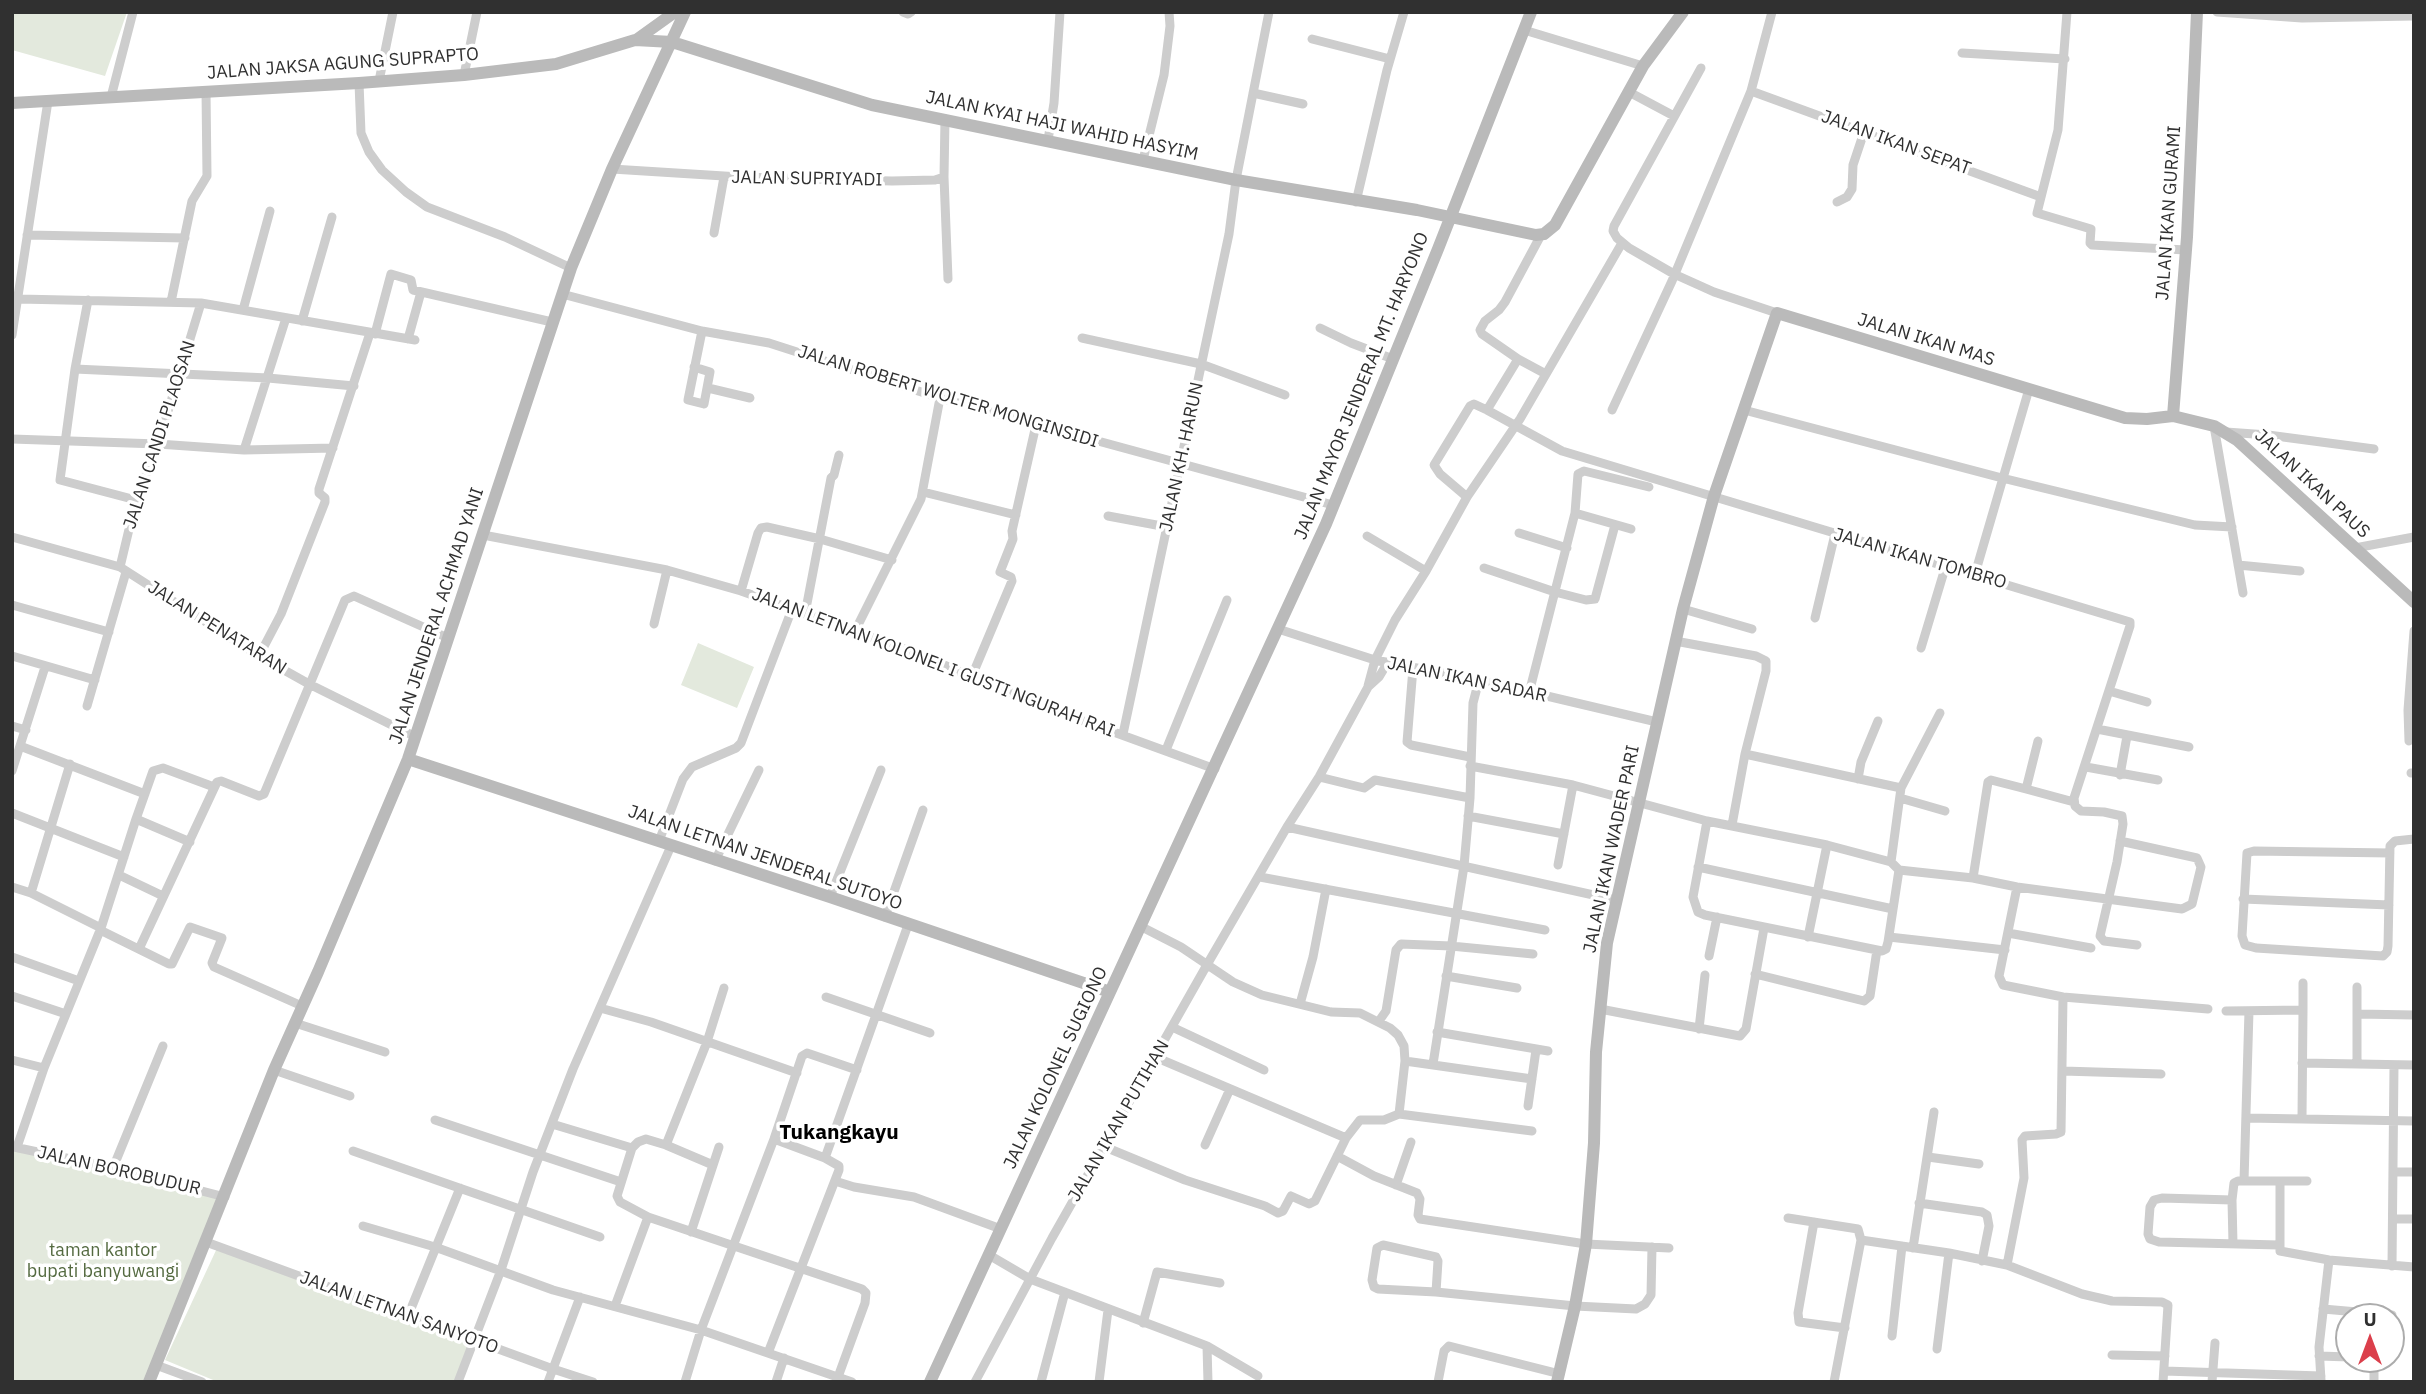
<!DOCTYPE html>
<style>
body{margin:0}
#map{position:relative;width:2426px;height:1394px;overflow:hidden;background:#fff;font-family:"IBM Plex Sans",sans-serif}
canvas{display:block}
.frame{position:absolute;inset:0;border:14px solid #303030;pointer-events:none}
.north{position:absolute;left:2335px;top:1303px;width:70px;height:70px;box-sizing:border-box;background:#fff;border:2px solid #acacac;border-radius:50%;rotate:0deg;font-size:19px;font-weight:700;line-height:28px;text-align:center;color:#303030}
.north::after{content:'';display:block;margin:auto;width:24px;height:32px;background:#db3f4b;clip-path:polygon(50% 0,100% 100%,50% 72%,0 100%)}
</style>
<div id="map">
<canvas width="2426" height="1394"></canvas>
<div class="frame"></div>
<div class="north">U</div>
</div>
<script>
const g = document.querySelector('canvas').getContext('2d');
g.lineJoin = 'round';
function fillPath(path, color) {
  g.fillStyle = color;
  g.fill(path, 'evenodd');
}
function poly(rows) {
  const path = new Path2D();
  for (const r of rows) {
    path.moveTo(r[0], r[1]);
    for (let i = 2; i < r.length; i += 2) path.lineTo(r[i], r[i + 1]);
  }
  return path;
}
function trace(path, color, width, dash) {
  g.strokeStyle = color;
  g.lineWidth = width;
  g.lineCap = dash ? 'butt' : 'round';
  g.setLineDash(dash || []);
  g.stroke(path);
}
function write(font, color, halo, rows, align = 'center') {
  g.font = font + ' "IBM Plex Sans",sans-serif';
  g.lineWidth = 7;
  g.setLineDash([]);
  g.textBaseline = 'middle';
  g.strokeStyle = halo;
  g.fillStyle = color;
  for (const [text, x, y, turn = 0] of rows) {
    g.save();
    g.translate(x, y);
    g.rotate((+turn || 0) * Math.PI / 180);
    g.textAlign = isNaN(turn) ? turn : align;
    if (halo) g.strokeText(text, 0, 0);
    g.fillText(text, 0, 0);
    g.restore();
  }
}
const green = poly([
 [12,12,127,12,105,76,12,50],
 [698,643,754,667,737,708,681,685],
 [12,1146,225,1197,155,1382,12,1382],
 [218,1246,474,1341,458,1382,218,1382,165,1360]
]);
const street = poly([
 [903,12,908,14,911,12],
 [2067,12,2058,130,2037,213,2091,229,2090,243,2092,245,2186,250],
 [2217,12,2302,18,2414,16],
 [1524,30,1643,66],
 [1312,39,1390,59],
 [1962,53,2065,59],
 [1701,68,1614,226,1613,231,1617,238,1629,248,1674,274,1714,292,1777,313],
 [464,75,477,12],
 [379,81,393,12],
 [359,83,361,133,369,152,382,170,406,192,427,207,505,237,571,268],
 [1751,91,2041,197],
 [1629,92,1674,116],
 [1253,93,1303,104],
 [111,97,133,12],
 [945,119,944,177,948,279],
 [1048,140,1054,103,1060,12],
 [1143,160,1164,75,1170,26,1169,12],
 [612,169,740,177,892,181,935,180,944,177],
 [1356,202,1387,70,1404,12],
 [1837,202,1847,197,1852,189,1853,165,1864,132],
 [714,233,724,177],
 [27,235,185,238],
 [1541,235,1505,302,1499,310,1485,321,1480,330,1482,334,1518,359,1544,373],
 [562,294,702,331,769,343,940,398,1333,505],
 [19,299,201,303,415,340],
 [88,300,75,369,60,480,136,500],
 [171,302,192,201,207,176,206,91],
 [243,310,270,211],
 [302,321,332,217],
 [1320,328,1351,343,1393,359],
 [375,334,391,274,411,280,413,290,552,322],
 [12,335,48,101],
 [1082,338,1201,364,1285,395],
 [408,339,421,292],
 [1518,359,1487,410,1562,451,2130,622,2130,626,2074,798,2075,806,2081,811,2104,812,2122,816,2123,824,2117,862,2100,936,2104,941,2137,945],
 [694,367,710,372,704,404,688,400,702,331],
 [75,369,268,378,354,386],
 [708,388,750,398],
 [1612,410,1672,281,1751,91,1772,12],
 [1744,410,2002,478,2195,525,2232,527],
 [2214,426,2243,593],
 [2226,432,2268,435,2374,449],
 [12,439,158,444,244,450,333,448],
 [244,450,286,318],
 [923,492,1016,515],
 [1467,497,1440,474,1434,465,1470,406,1474,404,1487,410],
 [1575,513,1631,529],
 [1108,516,1167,527],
 [1519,533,1567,548],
 [483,535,667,570,741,591,905,649,1056,711,1215,769],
 [1367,536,1426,571],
 [12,537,120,567,259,656,309,684,416,737],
 [2355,548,2414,537],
 [2238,565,2300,571],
 [120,567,136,500,158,444,201,303],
 [1484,568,1555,592,1586,600,1595,599,1615,525],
 [1975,574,2029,389],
 [741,591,758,533,761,528,767,527,820,539,892,560],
 [12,605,109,632],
 [1683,609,1752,629],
 [805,614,831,478,834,475,839,455],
 [1815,618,1835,534],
 [654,624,667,570],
 [1278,629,1375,660,1479,680,1657,722],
 [855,631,921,499,940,398],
 [1675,641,1756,656,1766,661,1766,671,1745,754,1732,825],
 [1921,648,1946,565],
 [12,656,95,680],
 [259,656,281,614,325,502,325,498,319,493,319,489,370,333],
 [1413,668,1407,742,1411,745,1470,757],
 [972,676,1012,581,1011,577,1000,572,1013,539,1012,531,1036,425],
 [1368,686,1375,660,1395,620,1426,571,1467,497,1520,419,1622,243],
 [2109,691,2147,702],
 [1529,693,1575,513,1578,474,1584,471,1649,487],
 [87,706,126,572],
 [12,726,26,730],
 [2097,729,2189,747],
 [1123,734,1229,234,1236,180,1269,12],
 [2409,741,2408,710,2414,631],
 [20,746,145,794],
 [1166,750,1227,600],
 [1745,754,1901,788],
 [1470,766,1573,785,1707,821,1827,845,1891,862,1899,870,1973,878,2017,887,2182,909,2192,904,2201,867,2197,858,2120,841],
 [2086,767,2158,780],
 [12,771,45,667],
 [2411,773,2414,773],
 [2120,775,2127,736],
 [1319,777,1364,788,1375,780,1470,798],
 [1858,779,1861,762,1878,721],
 [2026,789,2074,802],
 [1900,798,1945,811],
 [12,813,124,857],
 [1468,816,1564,834],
 [1707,821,1693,897,1698,912,1705,915,1882,951,1886,949,1888,942,1899,870],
 [1287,827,1616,900],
 [659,841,683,779,692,767,736,748,741,743,792,609],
 [190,842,136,819,153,771,163,768,214,787],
 [2390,853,2254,851,2247,853,2242,936,2245,945,2256,948,2383,956,2387,952,2388,946,2390,846,2395,841,2414,839],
 [715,861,759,770],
 [1891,862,1901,788,1940,713],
 [1558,865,1573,785],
 [1698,867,1893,909],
 [119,875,163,896],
 [1260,877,1545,930],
 [1973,878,1988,782,1991,780,2026,789,2038,741],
 [12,887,31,893,101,928],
 [2017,887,1999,976,2003,985,2063,997,2208,1009],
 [31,893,70,764],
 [830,897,881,770],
 [2243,899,2389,905],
 [885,917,923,810],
 [1140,926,1181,947,1233,982,1262,995,1331,1012,1360,1013,1390,1028,1398,1035,1404,1046,1405,1061,1399,1114],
 [100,930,169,964,172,964,190,927,222,938,212,963,214,967,302,1006],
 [2008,933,2091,948],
 [1808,937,1827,845],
 [1889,937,2005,950],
 [139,949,217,782,221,781,259,796,264,794,345,600,354,596,448,638],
 [1709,956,1717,917],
 [12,957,79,981],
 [1755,974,1864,1001,1870,996,1877,950],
 [1446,976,1517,988],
 [2303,983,2303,1010],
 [12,996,66,1014],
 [826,997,930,1033],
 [1300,1004,1313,957,1326,889],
 [600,1008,651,1022,797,1073],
 [1600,1009,1740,1036,1746,1029,1764,928],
 [2226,1011,2303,1010,2302,1118],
 [2358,1014,2414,1015],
 [1379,1021,1386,1011,1396,950,1401,944,1451,946,1533,954],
 [295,1023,385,1052],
 [1172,1027,1264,1070],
 [1699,1029,1705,975],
 [1437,1032,1548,1051],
 [1155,1057,1346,1138],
 [12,1060,44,1068],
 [1405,1061,1532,1079],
 [2302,1063,2414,1065],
 [2357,1063,2357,987],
 [1433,1064,1464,866,1470,798,1473,703,1479,680],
 [274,1070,350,1096],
 [2063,1071,2161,1074],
 [1528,1106,1536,1050],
 [2247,1118,2414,1121],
 [435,1120,621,1182],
 [552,1124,632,1148],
 [666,1145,707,1042,724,988],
 [1205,1145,1230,1089],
 [14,1147,113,1168,225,1197],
 [17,1147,44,1068,101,928,136,819],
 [1105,1147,1185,1180,1265,1206,1278,1213,1283,1211,1291,1196,1309,1204,1315,1201,1346,1138,1360,1120,1384,1120,1399,1114,1532,1131],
 [353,1151,600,1237],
 [1337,1156,1374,1176,1417,1193,1420,1199,1418,1215,1420,1219,1586,1244,1669,1248],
 [1928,1157,1979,1164],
 [825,1158,908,925],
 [113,1168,163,1046],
 [2393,1172,2414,1172],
 [835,1181,854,1187,914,1197,1001,1229],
 [2244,1181,2249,1011],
 [2280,1181,2280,1251,2329,1260,2414,1267],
 [1396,1185,1411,1142],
 [2232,1200,2162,1198,2154,1200,2150,1207,2148,1234,2150,1239,2159,1242,2279,1245],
 [1919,1203,1982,1212,1987,1215,1989,1226,1982,1261],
 [648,1217,620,1202,617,1196,632,1148,638,1142,646,1139,666,1145,713,1165],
 [1788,1218,1858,1229,1861,1240],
 [2393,1219,2414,1219],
 [1814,1222,1798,1313,1799,1322,1845,1328],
 [363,1226,435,1247,553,1290,701,1330,852,1382],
 [691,1232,719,1147],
 [206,1242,553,1369,593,1382],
 [2233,1244,2232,1200,2234,1183,2238,1181,2307,1181],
 [1913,1248,1934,1112],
 [989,1255,1030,1279,1207,1346,1208,1382],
 [2007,1265,2024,1178,2022,1140,2025,1136,2056,1134,2061,1132,2063,997],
 [2392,1266,2394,1065],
 [1436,1292,1438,1261,1436,1257,1383,1245,1377,1248,1372,1280,1374,1287,1378,1289,1436,1292,1575,1306,1636,1309,1645,1304,1651,1295,1652,1247],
 [615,1306,648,1217,862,1289,866,1293,865,1303,838,1377],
 [2323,1309,2392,1315],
 [408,1316,460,1188],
 [1143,1323,1157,1272,1220,1283],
 [1892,1336,1902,1246],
 [1207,1346,1258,1376],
 [1937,1349,1949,1253],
 [768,1353,839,1170,839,1166,825,1158,774,1139],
 [2112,1355,2165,1356],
 [2319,1356,2349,1357],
 [2365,1359,2374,1362,2374,1382],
 [156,1365,202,1382],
 [2164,1371,2321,1376],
 [2321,1380,2319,1347,2329,1260],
 [458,1382,501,1270,533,1172,573,1069,671,846],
 [548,1382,580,1297],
 [685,1382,701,1330,774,1139,802,1056,807,1053,857,1070],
 [776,1382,784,1358],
 [975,1382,1052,1238,1208,963,1287,827,1319,777,1368,687,1379,677,1388,662],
 [1041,1382,1065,1292],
 [1099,1382,1108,1310],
 [1438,1382,1444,1351,1449,1346,1560,1374],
 [1834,1382,1861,1240,1949,1253,2007,1265,2082,1294,2112,1301,2162,1302,2168,1305,2163,1382],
 [2212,1382,2215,1343]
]);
const secondary = poly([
 [636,40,675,12],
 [12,103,359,83,464,75,556,64,635,40,672,42,872,105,1236,180,1417,210,1536,235,1544,234,1555,225,1643,66,1683,12],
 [2173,416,2187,237,2197,12],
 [408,759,830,897,1110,992],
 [149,1382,274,1070,318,972,408,759,571,268,612,169,685,12],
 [930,1382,1326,524,1438,249,1531,12],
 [1557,1382,1575,1306,1586,1244,1594,1143,1596,1052,1607,943,1683,609,1714,496,1777,313,2125,418,2147,419,2173,416,2214,426,2237,440,2414,602]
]);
const streetNames = [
 ["JALAN JAKSA AGUNG SUPRAPTO",343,64,-4],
 ["JALAN KYAI HAJI WAHID HASYIM",1062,126,12],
 ["JALAN IKAN SEPAT",1896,143,20],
 ["JALAN SUPRIYADI",807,179,1],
 ["JALAN IKAN GURAMI",2169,213,-86],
 ["JALAN IKAN MAS",1926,340,17],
 ["JALAN MAYOR JENDERAL MT. HARYONO",1362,386,-68],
 ["JALAN ROBERT WOLTER MONGINSIDI",948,397,17],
 ["JALAN CANDI PLAOSAN",160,435,-72],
 ["JALAN KH. HARUN",1182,457,-78],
 ["JALAN IKAN PAUS",2312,484,43],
 ["JALAN IKAN TOMBRO",1920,559,16],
 ["JALAN JENDERAL ACHMAD YANI",437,616,-72],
 ["JALAN PENATARAN",217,628,32],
 ["JALAN LETNAN KOLONEL I GUSTI NGURAH RAI",933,663,21],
 ["JALAN IKAN SADAR",1467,680,12],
 ["JALAN IKAN WADER PARI",1612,849,-78],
 ["JALAN LETNAN JENDERAL SUTOYO",765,858,19],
 ["JALAN KOLONEL SUGIONO",1056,1068,-65],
 ["JALAN IKAN PUTIHAN",1119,1121,-60],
 ["JALAN BOROBUDUR",119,1171,13],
 ["JALAN LETNAN SANYOTO",399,1313,20]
];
const parkNames = [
 ["taman kantor",103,1251],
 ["bupati banyuwangi",103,1272]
];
const quarterNames = [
 ["Tukangkayu",839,1133]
];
fillPath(green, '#e3e9dd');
trace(street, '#cdcdcd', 9);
trace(secondary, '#bababa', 12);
write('18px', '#303030', '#fff', streetNames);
write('18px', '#546a40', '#fff', parkNames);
write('bold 21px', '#000', '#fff', quarterNames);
</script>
